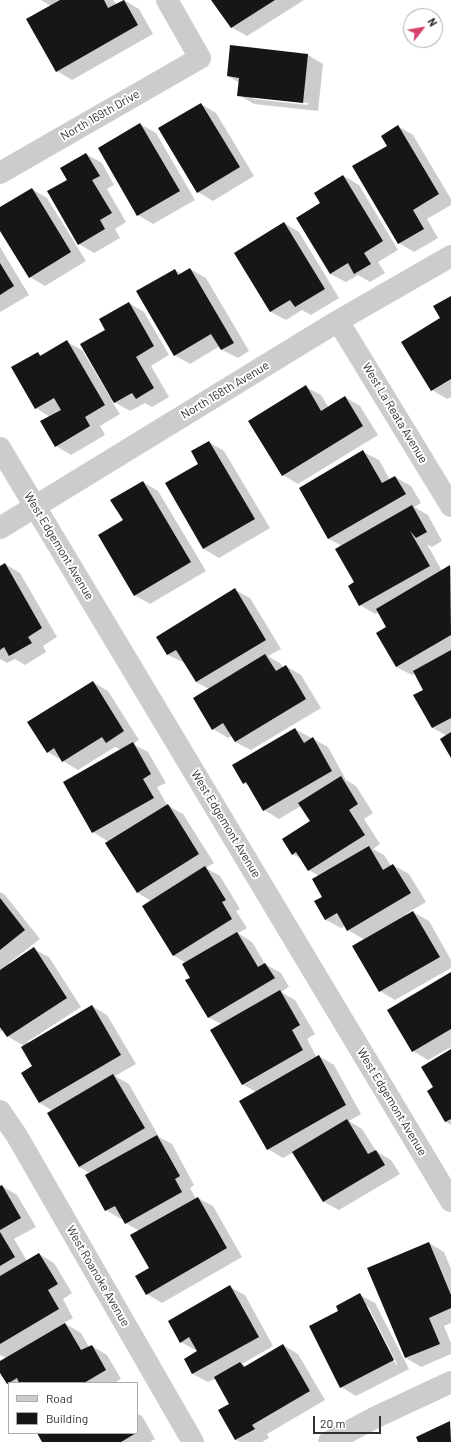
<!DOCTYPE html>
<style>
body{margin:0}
#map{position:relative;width:451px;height:1442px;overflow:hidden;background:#fff;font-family:Barlow,sans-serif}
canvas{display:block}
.legend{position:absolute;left:8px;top:1382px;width:130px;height:52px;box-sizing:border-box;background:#fff;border:1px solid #acacac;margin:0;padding:5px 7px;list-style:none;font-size:12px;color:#2f2f2f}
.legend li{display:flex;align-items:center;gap:8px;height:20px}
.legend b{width:20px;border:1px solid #acacac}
.north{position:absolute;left:403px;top:8px;width:40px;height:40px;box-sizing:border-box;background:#fff;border:1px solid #acacac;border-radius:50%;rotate:59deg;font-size:11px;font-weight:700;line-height:16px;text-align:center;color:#2f2f2f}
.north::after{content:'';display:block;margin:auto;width:14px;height:18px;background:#d6406a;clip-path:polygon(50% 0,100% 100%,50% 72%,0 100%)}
.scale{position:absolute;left:313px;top:1416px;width:68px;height:18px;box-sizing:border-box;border:2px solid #2f2f2f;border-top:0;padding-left:5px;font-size:12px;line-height:14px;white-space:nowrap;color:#2f2f2f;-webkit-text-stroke:3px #fff;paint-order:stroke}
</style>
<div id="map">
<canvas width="451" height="1442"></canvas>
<ul class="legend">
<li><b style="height:5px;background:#ccc"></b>Road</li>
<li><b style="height:11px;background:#161616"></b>Building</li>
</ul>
<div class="north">N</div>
<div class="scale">20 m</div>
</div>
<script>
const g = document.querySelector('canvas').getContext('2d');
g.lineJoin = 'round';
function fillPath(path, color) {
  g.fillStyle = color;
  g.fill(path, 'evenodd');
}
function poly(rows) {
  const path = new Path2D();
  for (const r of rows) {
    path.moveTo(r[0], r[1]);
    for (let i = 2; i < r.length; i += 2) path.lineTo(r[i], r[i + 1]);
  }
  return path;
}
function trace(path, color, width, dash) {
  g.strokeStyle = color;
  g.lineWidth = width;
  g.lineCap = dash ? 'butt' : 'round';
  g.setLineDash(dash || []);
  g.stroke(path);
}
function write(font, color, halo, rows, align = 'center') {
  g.font = font + ' Barlow,sans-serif';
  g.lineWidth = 4;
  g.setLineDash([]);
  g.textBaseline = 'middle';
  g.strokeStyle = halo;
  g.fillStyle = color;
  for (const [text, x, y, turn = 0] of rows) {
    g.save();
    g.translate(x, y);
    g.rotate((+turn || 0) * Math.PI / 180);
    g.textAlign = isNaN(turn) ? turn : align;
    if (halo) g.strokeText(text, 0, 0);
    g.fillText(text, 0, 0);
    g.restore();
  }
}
const shadow = poly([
 [41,0,113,0,116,4,124,0,139,9,153,34,72,80,57,71,51,6],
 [213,0,304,0,247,36,231,27],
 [231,46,308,55,323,64,318,111,254,104,239,95,240,83,228,76],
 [253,97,308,103,308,105,253,99],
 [201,104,216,113,254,176,213,201,198,192],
 [140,124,156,133,195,200,153,224,138,215],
 [398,126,413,135,451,199,451,205,427,219,438,238,414,252,399,243,388,146],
 [86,154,102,163,114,185,107,189,126,222,115,229,120,238,94,253,79,244,68,180],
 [344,176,359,185,398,250,378,262,385,273,370,282,358,275,346,282,330,274,322,203],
 [32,189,47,198,86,261,45,286,30,277,0,229,0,208],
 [284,223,299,232,339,298,311,315,302,310,286,320,271,312,235,254],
 [0,247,29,295,0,312],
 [190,269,206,278,249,351,238,358,222,350,220,346,190,364,174,355,175,270,182,274],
 [451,297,451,397,447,399,432,390,442,318],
 [129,303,144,312,169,355,151,366,169,397,152,407,145,403,130,411,111,400,120,414,100,426,105,435,71,455,56,446,50,417,36,408,38,353,43,356,67,342,82,350,110,397,111,396,106,330],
 [306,387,321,395,329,408,345,397,360,406,378,435,298,484,283,475],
 [209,442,224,451,270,528,219,558,204,549,166,483,200,464],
 [363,452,379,460,390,480,395,477,411,486,421,503,414,507,428,515,442,541,432,547,427,544,442,571,451,567,451,756,447,736,433,728,415,695,424,690,415,674,412,675,396,667,388,627,379,612,375,614,360,605,355,583,342,546,329,539,300,489],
 [143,482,158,491,206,571,150,604,134,595,124,521],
 [5,564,20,573,57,637,43,646,46,652,25,665,15,659,7,663,0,659,0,567],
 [235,590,250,598,281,649,268,656,281,664,283,668,286,666,301,675,321,708,251,750,235,742,232,736,228,738,213,729,209,689,196,682,185,663,168,655,157,637],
 [93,682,108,691,139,740,133,744,148,752,166,783,157,787,167,805,183,814,214,863,206,868,220,876,240,909,236,911,247,928,238,933,252,942,265,964,281,973,289,987,281,992,295,1000,315,1034,307,1039,317,1058,319,1056,334,1065,361,1114,349,1121,362,1129,376,1151,391,1160,400,1174,339,1210,324,1202,294,1152,283,1158,268,1149,256,1092,242,1084,221,1024,208,1017,191,978,186,963,173,955,151,901,138,893,106,843,109,842,93,832,121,750,115,747,78,770,48,752],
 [295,729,328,747,346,780,356,786,373,813,364,819,380,844,373,849,384,855,391,866,393,865,409,874,426,902,406,914,407,916,413,912,429,921,451,960,451,968,395,1000,380,991,365,940,348,930,345,926,341,928,326,920,315,902,324,897,319,876,309,870,302,859,292,854,311,822,301,806,279,819,264,810,251,787,244,783],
 [0,892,5,895,40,939,9,963,10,964,34,949,49,957,81,1007,27,1042,28,1044,92,1006,107,1015,136,1064,115,1076,129,1084,159,1137,172,1144,194,1185,190,1188,196,1199,198,1198,213,1206,242,1257,162,1303,147,1294,151,1268,139,1231,126,1223,123,1218,121,1219,106,1210,90,1173,79,1167,53,1111,40,1103,22,1073,33,1067,24,1046,7,1036,4,1030,0,1031],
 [451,973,451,1047,428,1060,413,1051],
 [451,1051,451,1125,446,1122,434,1088],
 [2,1186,17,1195,36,1227,14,1239,27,1261,39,1254,54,1263,72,1293,63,1299,73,1318,64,1323,81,1333,89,1347,92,1346,107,1355,121,1379,114,1383,7,1383,0,1371,0,1362,6,1358,0,1355,0,1187],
 [429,1243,444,1252,451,1269,451,1323,444,1326,451,1343,451,1354,421,1367,406,1358,368,1269],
 [230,1287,245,1295,273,1346,242,1364,246,1366,283,1345,298,1354,325,1400,267,1434,269,1438,262,1442,240,1442,236,1440,230,1404,215,1379,208,1382,193,1374,185,1359,199,1352,181,1342],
 [360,1295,375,1303,409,1369,356,1396,341,1387,340,1312],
 [366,1306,368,1306,397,1364,396,1365],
 [137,1414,142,1416,155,1439,150,1442,43,1442,38,1433,137,1433],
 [450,1422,451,1442,419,1442]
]);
const building = poly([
 [60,0,104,0,108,8,124,0,138,25,56,72,26,19],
 [211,0,275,0,231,28],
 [230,45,308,54,303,103,237,96,239,78,227,76],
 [201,103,240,167,197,193,158,128],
 [140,123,180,191,137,216,98,148],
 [398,125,439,194,413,210,424,229,398,244,352,166,387,146,381,136],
 [86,153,100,176,92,180,112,213,100,220,105,229,78,245,47,191,67,180,60,168],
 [343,175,383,241,364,253,371,264,354,274,348,263,330,274,296,218,320,203,314,193],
 [32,188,71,252,29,278,0,231,0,207],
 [284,222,325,289,295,307,290,300,270,312,234,253],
 [0,263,14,286,0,295],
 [190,268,234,343,221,350,211,334,174,356,136,291,175,269,178,275],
 [451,296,451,379,431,391,401,342,440,318,433,306],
 [129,302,154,346,136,357,154,388,136,399,132,393,114,403,80,344,105,330,99,319],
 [67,340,105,405,85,417,90,426,55,447,40,421,61,410,54,398,35,409,11,367,38,352,40,356],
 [306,385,321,411,345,396,363,426,282,476,248,421],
 [209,441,255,519,203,549,165,483,198,464,191,451],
 [363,450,382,483,395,476,406,494,328,539,299,488],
 [143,481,191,562,134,596,98,535,123,520,110,500],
 [412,505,427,532,416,538,410,531,430,566,359,606,348,586,354,582,335,549],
 [5,563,42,628,28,637,32,643,9,656,4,647,0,650,0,566],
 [450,565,451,635,396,667,376,633,386,627,376,609],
 [235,588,266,640,196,682,176,650,167,655,156,637],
 [451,650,451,718,432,728,413,695,423,690,413,671],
 [265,654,276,671,286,665,306,699,235,742,223,723,212,730,193,698],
 [93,681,124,731,106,743,102,737,62,762,54,748,47,753,27,722],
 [295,728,304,743,313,737,332,771,263,811,246,782,243,784,232,765],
 [451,732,451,758,440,739],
 [133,742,151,774,143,779,154,798,92,833,63,782],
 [341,776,358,804,349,810,365,835,308,871,296,852,292,855,282,839,310,821,298,803],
 [168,804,199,854,137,893,105,843],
 [369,846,383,870,393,864,411,893,347,931,337,913,325,920,314,901,322,897,312,879],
 [205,866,226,900,222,902,232,919,173,956,142,906],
 [0,898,25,930,0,950],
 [413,911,440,957,379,992,352,946],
 [237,932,258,967,265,963,275,978,208,1018,185,980,190,978,182,964],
 [34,947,67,998,7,1037,0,1027,0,970],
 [451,972,451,1029,412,1052,387,1010],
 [280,990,300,1025,292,1030,303,1050,242,1085,210,1030],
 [92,1005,121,1055,39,1103,21,1073,32,1066,21,1047],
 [451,1049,451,1119,445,1122,427,1091,433,1087,421,1067],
 [319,1055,346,1105,267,1150,239,1101],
 [113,1074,145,1128,79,1167,47,1113],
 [347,1119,368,1154,376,1150,385,1165,323,1202,292,1152],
 [157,1135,180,1176,175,1179,182,1192,125,1224,115,1206,105,1211,85,1175],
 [2,1185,21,1218,0,1230,0,1186],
 [198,1197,227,1248,146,1295,135,1276,149,1268,130,1235],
 [0,1232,15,1257,0,1266],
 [429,1242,451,1295,451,1308,429,1318,440,1344,405,1358,367,1268],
 [39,1253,58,1284,48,1290,59,1309,0,1344,0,1276],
 [230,1285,259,1337,192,1374,184,1359,197,1351,189,1337,180,1343,168,1321],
 [360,1293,394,1360,340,1388,309,1326,338,1311,336,1306],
 [65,1323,81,1350,92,1345,106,1370,84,1383,19,1383,17,1378,7,1384,0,1373,0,1361],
 [283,1344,310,1391,252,1425,255,1429,235,1440,218,1410,229,1404,214,1377,240,1362,244,1367],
 [450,1421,451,1442,418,1442,416,1437],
 [37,1433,136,1433,121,1442,42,1442]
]);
const minor = poly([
 [0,173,200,58,167,0],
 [338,321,451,506],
 [0,448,451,1201],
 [0,528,338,321,451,256],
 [0,1111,17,1136,193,1442],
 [329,1442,376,1417,451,1382]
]);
const streetNames = [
 ["North 169th Drive",100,115,-30],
 ["North 168th Avenue",225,390,-31],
 ["West La Reata Avenue",395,413,59],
 ["West Edgemont Avenue",59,546,59],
 ["West Edgemont Avenue",226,824,59],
 ["West Edgemont Avenue",392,1102,59],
 ["West Roanoke Avenue",98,1276,60]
];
fillPath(shadow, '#0003');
fillPath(building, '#161616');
trace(minor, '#ccc', 22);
write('12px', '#2f2f2f', '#fff', streetNames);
</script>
